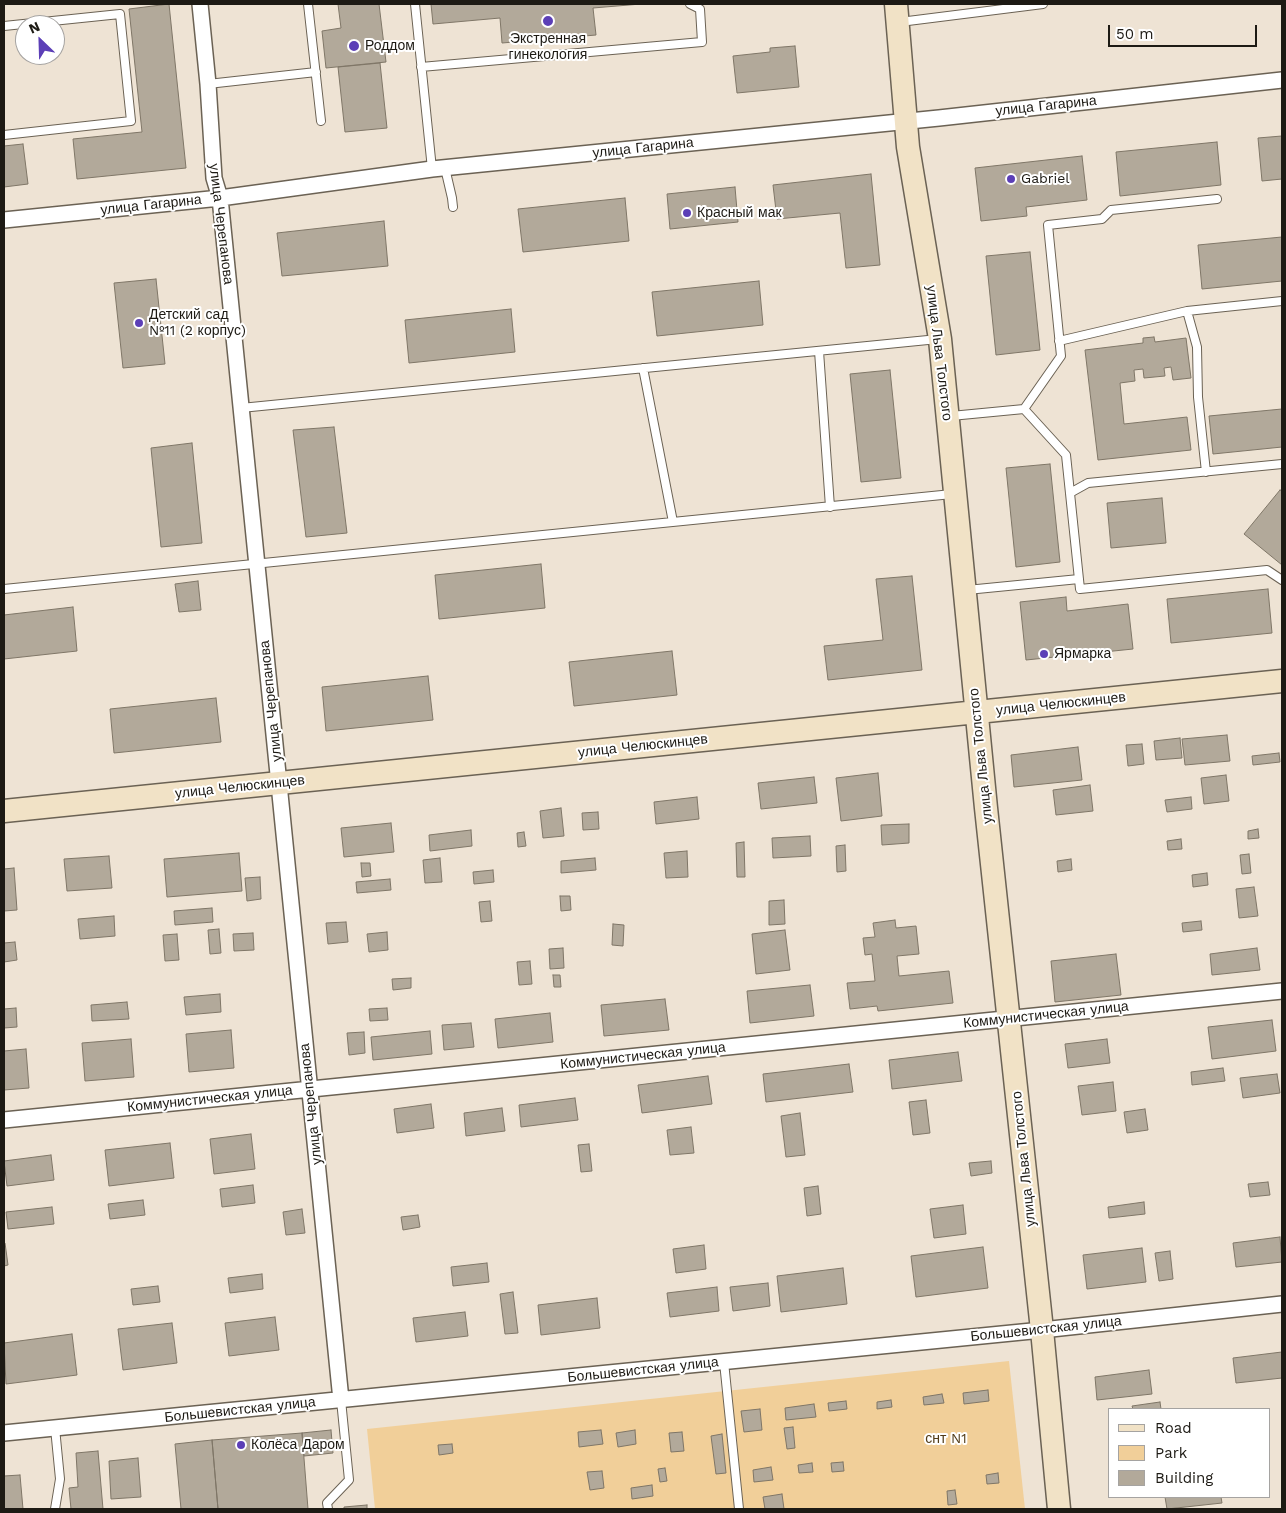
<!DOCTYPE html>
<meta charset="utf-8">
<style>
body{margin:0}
#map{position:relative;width:1286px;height:1513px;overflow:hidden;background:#eee3d4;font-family:"Work Sans",sans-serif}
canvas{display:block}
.frame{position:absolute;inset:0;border:5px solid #1d1a14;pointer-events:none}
.legend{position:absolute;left:1108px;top:1408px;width:162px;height:90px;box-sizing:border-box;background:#fff;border:1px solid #a5a3a1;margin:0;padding:6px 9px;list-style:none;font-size:15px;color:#1d1a14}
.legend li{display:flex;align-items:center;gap:10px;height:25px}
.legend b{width:25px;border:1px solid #a5a3a1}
.north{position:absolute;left:15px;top:15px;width:50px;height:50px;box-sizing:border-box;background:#fff;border:1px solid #a5a3a1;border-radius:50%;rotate:336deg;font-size:14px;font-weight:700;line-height:20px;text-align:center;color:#1d1a14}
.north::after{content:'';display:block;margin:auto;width:18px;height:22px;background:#5c3fb7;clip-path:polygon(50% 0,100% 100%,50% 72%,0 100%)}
.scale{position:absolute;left:1108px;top:25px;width:149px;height:22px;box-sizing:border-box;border:2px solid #1d1a14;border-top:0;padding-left:6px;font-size:15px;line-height:18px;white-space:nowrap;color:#1d1a14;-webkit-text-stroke:4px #fff;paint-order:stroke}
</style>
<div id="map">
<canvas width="1286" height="1513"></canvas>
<div class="frame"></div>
<ul class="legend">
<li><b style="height:6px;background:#f1e2c6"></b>Road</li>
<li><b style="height:14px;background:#f1cf99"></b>Park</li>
<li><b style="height:14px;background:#b2a99a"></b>Building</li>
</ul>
<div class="north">N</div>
<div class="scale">50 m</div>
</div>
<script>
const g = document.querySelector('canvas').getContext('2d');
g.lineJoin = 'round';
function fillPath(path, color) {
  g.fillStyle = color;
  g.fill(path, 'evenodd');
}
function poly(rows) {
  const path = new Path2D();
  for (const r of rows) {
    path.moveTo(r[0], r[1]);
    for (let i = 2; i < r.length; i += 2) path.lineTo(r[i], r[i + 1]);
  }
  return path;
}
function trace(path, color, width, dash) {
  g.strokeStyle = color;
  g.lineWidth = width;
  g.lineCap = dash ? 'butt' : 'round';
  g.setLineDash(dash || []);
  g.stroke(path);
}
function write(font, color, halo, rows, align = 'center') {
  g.font = font + ' "Work Sans",sans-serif';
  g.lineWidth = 4;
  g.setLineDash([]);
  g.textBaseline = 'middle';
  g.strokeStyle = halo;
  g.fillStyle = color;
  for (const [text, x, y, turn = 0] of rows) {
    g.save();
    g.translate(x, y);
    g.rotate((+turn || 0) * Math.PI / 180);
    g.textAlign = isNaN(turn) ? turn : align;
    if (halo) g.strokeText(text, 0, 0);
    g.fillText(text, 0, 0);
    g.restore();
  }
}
const green = poly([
 [1009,1361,1025,1509,375,1509,367,1429]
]);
const building = poly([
 [169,4,186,168,77,179,73,139,142,132,129,9,169,4],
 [338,4,379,4,386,62,326,68,322,31,341,28,338,4],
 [431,4,641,4,593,8,596,35,502,43,500,18,433,24,431,4],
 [795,46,799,87,737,93,733,56,770,52,770,48,795,46],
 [380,63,387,128,345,132,338,67,380,63],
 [1282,136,1282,179,1262,181,1258,138,1282,136],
 [1217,142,1221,185,1120,196,1116,152,1217,142],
 [23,144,28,184,4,187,4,146,23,144],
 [1082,156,1087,200,1026,207,1027,216,981,221,975,168,1082,156],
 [871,174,880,265,846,268,840,213,777,219,773,185,871,174],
 [735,187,738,222,670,229,667,194,735,187],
 [625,198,629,241,523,252,518,209,625,198],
 [384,221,388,266,282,276,277,233,384,221],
 [1282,237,1282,281,1202,289,1198,245,1282,237],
 [1030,252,1040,350,996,355,986,256,1030,252],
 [156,279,165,364,123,368,114,283,156,279],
 [759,281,763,325,657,336,652,292,759,281],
 [511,309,515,352,409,363,405,320,511,309],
 [1154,337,1155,342,1186,338,1191,378,1173,380,1171,367,1164,368,1165,376,1144,378,1143,369,1134,370,1135,381,1120,383,1124,424,1187,417,1191,450,1098,460,1085,350,1143,343,1143,338,1154,337],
 [890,370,901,478,861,482,850,374,890,370],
 [1282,409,1282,447,1213,454,1209,416,1282,409],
 [334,427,347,533,306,537,293,430,334,427],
 [192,443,202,543,161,547,151,448,192,443],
 [1050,464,1060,562,1016,567,1006,468,1050,464],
 [1280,490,1282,491,1282,565,1244,534,1280,490],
 [1162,498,1166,543,1111,548,1107,503,1162,498],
 [541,564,545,608,439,619,435,575,541,564],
 [912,576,922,670,828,680,824,646,883,640,876,579,912,576],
 [198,581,201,610,179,612,175,584,198,581],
 [1268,589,1272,633,1171,643,1167,599,1268,589],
 [1066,597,1067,611,1128,604,1133,649,1026,660,1020,602,1066,597],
 [73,607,77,651,4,659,4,615,73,607],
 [672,651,677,695,574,706,569,662,672,651],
 [428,676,433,720,326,731,322,687,428,676],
 [216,698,221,742,114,753,110,709,216,698],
 [1227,735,1230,761,1185,765,1182,739,1227,735],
 [1180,738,1182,758,1156,760,1154,741,1180,738],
 [1142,744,1144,764,1128,766,1126,745,1142,744],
 [1078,747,1082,780,1014,787,1011,755,1078,747],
 [1279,753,1280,762,1253,765,1252,756,1279,753],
 [878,773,882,816,841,821,836,778,878,773],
 [1226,775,1229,801,1204,804,1201,778,1226,775],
 [814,777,817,803,761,809,758,783,814,777],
 [1090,785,1093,811,1056,815,1053,790,1090,785],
 [697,797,699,819,656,824,654,802,697,797],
 [1191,797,1192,809,1167,812,1165,800,1191,797],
 [561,808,564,836,543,838,540,811,561,808],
 [598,812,599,829,583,830,582,813,598,812],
 [391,823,394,852,344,857,341,828,391,823],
 [909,824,909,843,882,845,881,825,909,824],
 [1258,829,1259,838,1248,839,1248,831,1258,829],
 [471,830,472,846,430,851,429,835,471,830],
 [524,832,526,846,518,847,517,833,524,832],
 [810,836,811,856,773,858,772,838,810,836],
 [1181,839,1182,849,1168,850,1167,841,1181,839],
 [744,842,745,877,737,877,736,843,744,842],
 [845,845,846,871,837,872,836,846,845,845],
 [687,851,688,877,666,878,664,853,687,851],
 [239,853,242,891,167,897,164,859,239,853],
 [1249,854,1251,873,1242,874,1240,855,1249,854],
 [109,856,112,888,67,891,64,859,109,856],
 [440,858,442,882,425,883,423,860,440,858],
 [595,858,596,870,561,873,561,861,595,858],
 [1071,859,1072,870,1058,872,1057,861,1071,859],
 [361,863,370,863,371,876,362,877,361,863],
 [14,868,17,910,4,911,4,869,14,868],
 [493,870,494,882,474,884,473,872,493,870],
 [1207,873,1208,885,1193,887,1192,875,1207,873],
 [260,877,261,899,247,901,245,878,260,877],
 [390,879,391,890,357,893,356,882,390,879],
 [1254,887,1258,916,1239,918,1236,889,1254,887],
 [560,896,570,896,571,910,561,911,560,896],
 [784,900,785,924,769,925,769,901,784,900],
 [490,901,492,921,481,922,479,902,490,901],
 [212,908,213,922,175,925,174,911,212,908],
 [114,916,115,936,80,939,78,919,114,916],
 [895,920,896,928,916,926,919,954,897,956,899,976,949,971,953,1003,878,1011,877,1006,850,1009,847,983,875,981,872,954,865,955,863,938,875,937,873,923,895,920],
 [1201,921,1202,930,1183,932,1182,923,1201,921],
 [346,922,348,942,328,944,326,923,346,922],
 [613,924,624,925,623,946,612,945,613,924],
 [219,929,221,953,210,954,208,930,219,929],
 [785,930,790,970,756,974,752,934,785,930],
 [387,932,388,950,369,952,367,934,387,932],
 [253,933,254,950,234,951,233,934,253,933],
 [177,934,179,960,165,961,163,935,177,934],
 [15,942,17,960,4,962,4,943,15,942],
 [563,948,564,968,550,969,549,949,563,948],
 [1257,948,1260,970,1212,975,1210,954,1257,948],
 [1116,954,1121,995,1055,1002,1051,961,1116,954],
 [530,961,532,984,519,985,517,962,530,961],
 [553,975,560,975,561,987,554,987,553,975],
 [411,978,411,988,393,990,392,979,411,978],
 [810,985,814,1016,750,1023,747,991,810,985],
 [220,994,221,1012,186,1015,184,997,220,994],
 [665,999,669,1030,604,1036,601,1005,665,999],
 [127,1002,129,1019,92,1021,91,1005,127,1002],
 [16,1008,17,1027,4,1028,4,1009,16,1008],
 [387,1008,388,1020,370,1021,369,1009,387,1008],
 [550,1013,553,1042,498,1048,495,1019,550,1013],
 [1272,1020,1276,1051,1212,1059,1208,1027,1272,1020],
 [471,1023,474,1047,444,1050,442,1025,471,1023],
 [231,1030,234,1068,189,1072,186,1034,231,1030],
 [430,1031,432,1054,373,1060,371,1037,430,1031],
 [364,1032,365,1053,349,1055,347,1033,364,1032],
 [131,1039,134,1077,85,1081,82,1043,131,1039],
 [1107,1039,1110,1063,1068,1068,1065,1044,1107,1039],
 [26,1049,29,1088,4,1090,4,1051,26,1049],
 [958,1052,962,1081,892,1089,889,1060,958,1052],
 [849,1064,853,1092,766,1102,763,1074,849,1064],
 [1223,1068,1225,1081,1192,1085,1191,1072,1223,1068],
 [1277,1074,1280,1093,1243,1098,1240,1078,1277,1074],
 [708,1076,712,1104,642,1113,638,1085,708,1076],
 [1113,1082,1116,1111,1082,1115,1078,1086,1113,1082],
 [575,1098,578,1120,521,1127,519,1105,575,1098],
 [926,1100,930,1133,913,1135,909,1102,926,1100],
 [431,1104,434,1128,397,1133,394,1109,431,1104],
 [502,1108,505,1131,466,1136,464,1113,502,1108],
 [1145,1109,1148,1130,1127,1133,1124,1112,1145,1109],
 [800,1113,805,1155,786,1157,781,1116,800,1113],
 [691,1127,694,1153,670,1155,667,1130,691,1127],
 [251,1134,255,1169,214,1174,210,1139,251,1134],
 [170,1143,174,1178,109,1186,105,1150,170,1143],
 [589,1144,592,1171,581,1172,578,1145,589,1144],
 [51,1155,54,1180,7,1186,4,1161,51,1155],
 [991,1161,992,1173,971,1176,969,1163,991,1161],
 [1268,1182,1270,1195,1250,1197,1248,1184,1268,1182],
 [253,1185,255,1203,222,1207,220,1189,253,1185],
 [818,1186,821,1214,807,1216,804,1188,818,1186],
 [143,1200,145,1215,110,1219,108,1204,143,1200],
 [1144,1202,1145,1214,1109,1218,1108,1207,1144,1202],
 [963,1205,966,1234,934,1238,930,1209,963,1205],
 [52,1207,54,1224,8,1229,6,1212,52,1207],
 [302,1209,305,1233,286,1235,283,1212,302,1209],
 [418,1215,420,1227,403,1230,401,1217,418,1215],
 [1280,1237,1282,1262,1236,1267,1233,1243,1280,1237],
 [4,1243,5,1243,8,1265,4,1266,4,1243],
 [704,1245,706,1269,676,1273,673,1249,704,1245],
 [983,1247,988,1288,916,1297,911,1256,983,1247],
 [1142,1248,1146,1282,1087,1289,1083,1255,1142,1248],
 [1170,1251,1173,1279,1159,1281,1155,1253,1170,1251],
 [487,1263,489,1282,453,1286,451,1267,487,1263],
 [843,1268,847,1304,781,1312,777,1276,843,1268],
 [262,1274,263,1289,230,1293,228,1278,262,1274],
 [768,1283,770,1306,733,1311,730,1287,768,1283],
 [158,1286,160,1302,133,1305,131,1289,158,1286],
 [717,1287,719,1311,670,1317,667,1293,717,1287],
 [513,1292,518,1333,505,1334,500,1294,513,1292],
 [597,1298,600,1328,541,1335,538,1305,597,1298],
 [465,1312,468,1336,416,1342,413,1318,465,1312],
 [275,1317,279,1350,229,1356,225,1323,275,1317],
 [172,1323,177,1363,123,1370,118,1329,172,1323],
 [72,1334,77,1375,6,1384,4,1343,72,1334],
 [1282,1352,1282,1378,1236,1383,1233,1358,1282,1352],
 [1149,1370,1152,1394,1097,1400,1095,1377,1149,1370],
 [988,1390,989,1401,964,1404,963,1393,988,1390],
 [942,1394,944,1403,924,1405,923,1397,942,1394],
 [891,1400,892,1407,877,1409,877,1402,891,1400],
 [846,1401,847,1409,829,1411,828,1403,846,1401],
 [1160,1402,1161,1409,1133,1409,1132,1406,1160,1402],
 [814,1404,816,1417,786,1420,785,1408,814,1404],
 [760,1409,762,1430,744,1432,741,1411,760,1409],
 [793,1427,795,1448,787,1449,784,1428,793,1427],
 [331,1430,333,1453,304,1456,302,1433,331,1430],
 [601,1430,603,1444,579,1447,578,1432,601,1430],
 [635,1430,636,1444,618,1447,616,1433,635,1430],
 [682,1432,684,1451,671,1452,669,1433,682,1432],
 [302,1433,308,1509,218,1509,212,1440,302,1433],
 [722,1434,726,1473,716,1474,711,1436,722,1434],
 [212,1440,218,1509,181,1509,175,1444,212,1440],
 [452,1444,453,1453,439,1455,438,1445,452,1444],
 [98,1451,103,1509,71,1509,69,1488,78,1487,76,1453,98,1451],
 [138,1458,141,1497,111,1499,109,1461,138,1458],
 [843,1462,844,1471,832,1472,831,1463,843,1462],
 [812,1463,813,1472,799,1473,798,1465,812,1463],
 [771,1467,773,1480,754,1482,753,1470,771,1467],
 [665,1468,667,1481,660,1482,658,1469,665,1468],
 [602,1471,604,1488,590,1490,587,1472,602,1471],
 [998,1473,999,1483,987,1484,986,1475,998,1473],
 [20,1475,23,1509,4,1509,4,1476,20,1475],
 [652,1485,653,1496,632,1499,631,1488,652,1485],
 [955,1490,957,1504,948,1505,947,1491,955,1490],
 [782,1494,784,1509,765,1509,763,1497,782,1494],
 [1165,1497,1221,1497,1222,1503,1167,1509,1165,1497],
 [367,1505,367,1509,344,1509,344,1507,367,1505]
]);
const lane = poly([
 [308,4,321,121],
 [415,4,432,169],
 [900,22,1043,4],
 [4,26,120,14,131,121,4,135],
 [421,67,702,42,700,9,690,4],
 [208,84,316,72],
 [445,168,452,198,453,207],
 [1187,311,1197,347,1198,397,1206,472],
 [1059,341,1187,311,1282,301],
 [819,351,830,507],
 [643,368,673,522],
 [241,408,938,339],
 [1024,409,1066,455,1080,589,1267,570,1282,580],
 [951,416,1024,409,1061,356,1048,225,1102,219,1111,210,1217,199],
 [1070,493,1088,483,1282,464],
 [4,589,952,494],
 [967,590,1079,579],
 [724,1362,739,1509],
 [55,1509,60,1479,55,1428],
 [328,1509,327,1503,349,1480,341,1400]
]);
const street = poly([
 [200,4,208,84,214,178,220,198,341,1400],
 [4,220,220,198,432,169,939,118,1282,80],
 [4,1120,1282,991],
 [4,1433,1042,1330,1282,1304]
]);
const secondary = poly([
 [896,4,908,147,940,339,986,808,1042,1330,1059,1509],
 [4,811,1282,681]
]);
const markers = [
 [548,21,6,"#5c3fb7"],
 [354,46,6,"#5c3fb7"],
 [1011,179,5,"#5c3fb7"],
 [687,213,5,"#5c3fb7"],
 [139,323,5,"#5c3fb7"],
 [1044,654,5,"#5c3fb7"],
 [241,1445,5,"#5c3fb7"]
];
const poiNames = [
 ["Экстренная",548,39,"center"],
 ["гинекология",548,55,"center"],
 ["Роддом",365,46],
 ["Gabriel",1021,179],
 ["Красный мак",697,213],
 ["Детский сад",149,315],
 ["№11 (2 корпус)",149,331],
 ["Ярмарка",1054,654],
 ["Колёса Даром",251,1445]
];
const streetNames = [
 ["улица Гагарина",1046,106,-6],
 ["улица Гагарина",643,148,-6],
 ["улица Гагарина",151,205,-6],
 ["улица Черепанова",221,224,83],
 ["улица Льва Толстого",939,353,83],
 ["улица Черепанова",271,701,-96],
 ["улица Челюскинцев",1061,704,-6],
 ["улица Челюскинцев",643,746,-6],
 ["улица Льва Толстого",981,756,-96],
 ["улица Челюскинцев",240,787,-6],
 ["Коммунистическая улица",1046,1015,-6],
 ["Коммунистическая улица",643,1056,-6],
 ["Коммунистическая улица",210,1099,-6],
 ["улица Черепанова",311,1104,-96],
 ["улица Льва Толстого",1024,1159,-96],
 ["Большевистская улица",1046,1329,-6],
 ["Большевистская улица",643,1370,-6],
 ["Большевистская улица",240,1410,-6]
];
const parkNames = [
 ["снт N1",946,1439]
];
fillPath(green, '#f1cf99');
fillPath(building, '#b2a99a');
trace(building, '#7f7667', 1);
trace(lane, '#6b6254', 10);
trace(street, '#6b6254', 18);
trace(secondary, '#6b6254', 25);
trace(lane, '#fff', 8);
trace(street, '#fff', 15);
trace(secondary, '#f1e2c6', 22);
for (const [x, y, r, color] of markers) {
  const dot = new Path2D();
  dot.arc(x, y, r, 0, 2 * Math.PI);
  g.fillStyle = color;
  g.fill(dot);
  trace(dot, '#fff', 2);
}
write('14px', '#1d1a14', '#fff', poiNames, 'left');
write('14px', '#1d1a14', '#fff', streetNames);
write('14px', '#513b17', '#fff', parkNames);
</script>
